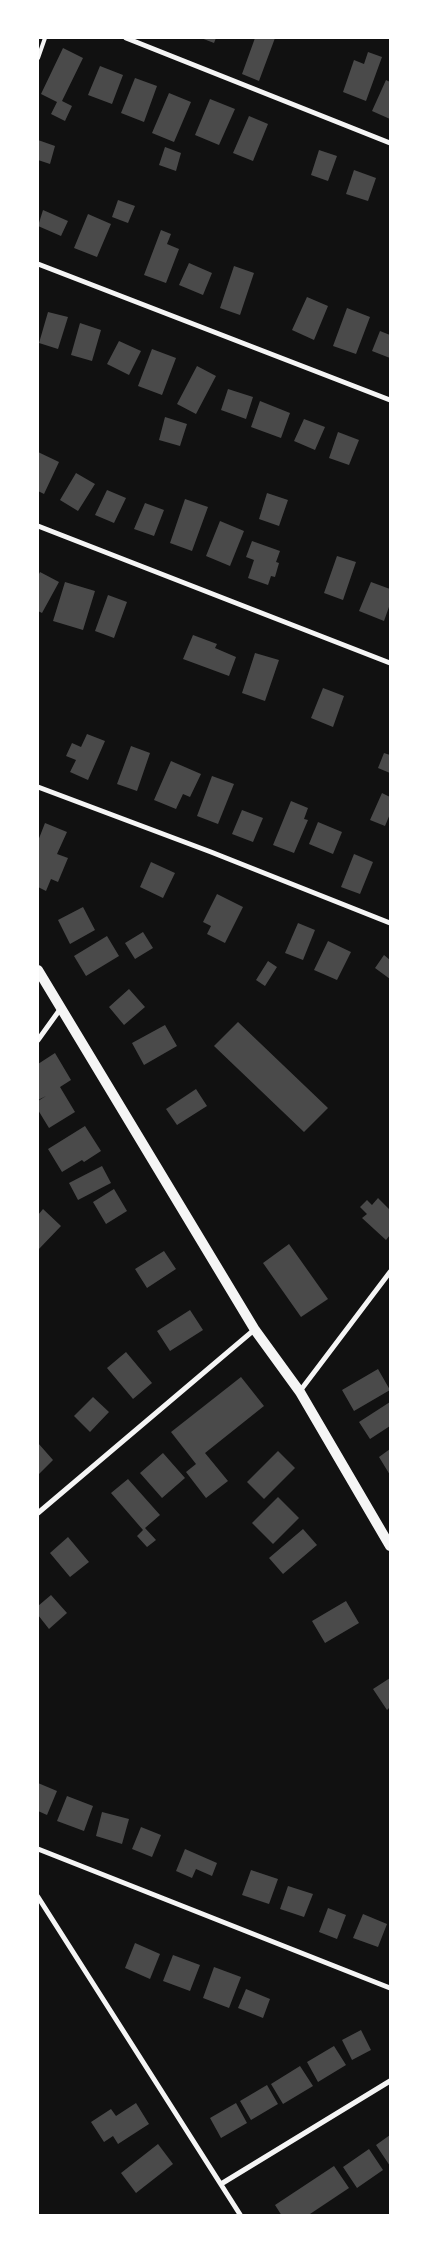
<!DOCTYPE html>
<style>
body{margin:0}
#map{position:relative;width:428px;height:2253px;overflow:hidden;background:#111;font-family:"Asap Condensed",sans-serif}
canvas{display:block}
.frame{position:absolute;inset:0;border:39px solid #fff;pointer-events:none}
</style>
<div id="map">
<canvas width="428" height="2253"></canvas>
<div class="frame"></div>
</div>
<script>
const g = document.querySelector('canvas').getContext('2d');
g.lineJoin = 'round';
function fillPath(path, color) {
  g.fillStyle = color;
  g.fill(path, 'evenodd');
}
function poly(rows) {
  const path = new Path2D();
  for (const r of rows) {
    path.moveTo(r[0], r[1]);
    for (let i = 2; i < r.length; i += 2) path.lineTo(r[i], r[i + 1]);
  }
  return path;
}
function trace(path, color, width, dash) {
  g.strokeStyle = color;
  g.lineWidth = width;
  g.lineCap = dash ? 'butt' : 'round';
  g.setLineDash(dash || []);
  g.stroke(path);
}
const building = poly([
 [201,38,216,38,214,43],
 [255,38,275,38,259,81,242,74],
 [63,48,83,58,62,101,72,106,65,121,51,114,57,102,41,94],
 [368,52,382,57,366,101,343,92,354,60,364,64],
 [100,66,123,75,112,104,88,95],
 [135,78,157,86,144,122,121,113],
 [386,80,390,82,390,119,372,111],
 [169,93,191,102,174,142,152,133],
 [210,99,235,109,219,145,195,135],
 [249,116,268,124,253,161,233,153],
 [38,140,55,146,50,164,38,160],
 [165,147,181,153,176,171,159,165],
 [319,150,337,156,328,181,311,175],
 [354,170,376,178,368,201,346,194],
 [118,200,135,206,128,223,112,217],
 [43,210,68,221,61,236,38,226],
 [88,214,111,224,97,257,74,248],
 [161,230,171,234,167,244,179,249,166,283,144,275],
 [189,263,212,273,203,295,179,285],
 [234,266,254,273,240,315,220,308],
 [307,297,328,306,314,340,292,330],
 [347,308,370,317,356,354,333,346],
 [48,312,68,317,58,349,39,343],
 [80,323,101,330,92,361,71,355],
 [380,331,390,335,390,358,372,351],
 [119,341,141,351,129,375,107,364],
 [152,349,176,358,162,395,138,386],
 [197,366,216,376,196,414,177,404],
 [228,389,253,397,246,419,221,410],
 [260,401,290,413,281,438,251,427],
 [165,417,187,424,180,446,159,440],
 [304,419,325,427,315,450,294,441],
 [338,432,359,440,349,465,329,458],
 [38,452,59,462,44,494,38,491],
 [76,473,95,484,78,511,60,500],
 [107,490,126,498,114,523,95,515],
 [267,493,288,500,279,526,259,519],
 [185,499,208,507,192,551,170,543],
 [145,503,164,510,154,536,134,529],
 [220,521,244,531,230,566,206,556],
 [252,541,280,551,276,562,279,563,275,577,271,576,268,585,248,578,254,560,246,557],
 [337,556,356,562,343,600,324,593],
 [40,572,59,582,42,613,38,611,38,576],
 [65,582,95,591,83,630,53,621],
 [371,582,390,589,390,604,384,621,359,611],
 [108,595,127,602,114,638,95,631],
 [193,635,217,644,215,648,236,657,229,676,183,659],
 [255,653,279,660,265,701,242,693],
 [323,688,344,696,333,727,311,718],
 [87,734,105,741,88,780,70,772,76,760,66,756,72,743,81,747],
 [131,746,150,753,137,791,117,784],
 [384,753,390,755,390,773,378,768],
 [171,761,201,774,190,797,183,794,176,809,154,800],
 [212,776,234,784,218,824,197,816],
 [382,793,390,797,390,814,385,826,370,820],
 [291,801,308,808,304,819,308,820,294,853,273,845],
 [242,810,263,818,253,842,232,834],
 [318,822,342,832,333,854,309,844],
 [45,823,67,832,57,854,68,858,58,882,51,879,46,891,38,887,38,841],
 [354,854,373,862,360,894,341,887],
 [151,862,175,873,163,898,140,887],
 [217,894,243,907,225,943,207,934,211,926,203,922],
 [83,907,95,930,70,944,58,920],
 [298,923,315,930,303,960,285,953],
 [143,932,153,948,135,959,125,943],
 [107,936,119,956,86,976,74,956],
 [328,941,351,952,337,980,314,970],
 [384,955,390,960,390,979,375,968],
 [268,961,277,967,265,986,256,980],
 [129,989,145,1007,124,1025,109,1007],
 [238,1022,328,1108,304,1132,214,1046],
 [165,1025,177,1046,144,1065,132,1043],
 [55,1053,71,1080,60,1087,75,1112,49,1128,38,1110,38,1101,46,1096,38,1100,38,1064],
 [196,1089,207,1106,177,1125,166,1109],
 [85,1126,101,1151,84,1162,82,1160,62,1172,48,1149],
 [102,1166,111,1183,78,1200,69,1183],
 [114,1189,127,1211,106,1224,93,1202],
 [378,1198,390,1210,390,1235,386,1240,362,1218,367,1214,360,1207,367,1200,372,1205],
 [43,1209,61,1226,38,1250,38,1215],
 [289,1244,328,1299,301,1317,263,1263],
 [164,1251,176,1269,147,1288,135,1269],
 [190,1310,203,1330,170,1351,157,1331],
 [126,1352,152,1383,133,1399,107,1368],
 [378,1369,390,1390,354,1411,342,1390],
 [241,1377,264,1406,205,1453,228,1481,206,1498,186,1472,196,1464,171,1432],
 [93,1397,109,1412,90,1432,74,1416],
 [390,1402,390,1426,370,1439,359,1422],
 [38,1443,53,1460,38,1475],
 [390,1449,390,1475,379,1457],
 [278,1451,295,1468,264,1499,247,1482],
 [163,1453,185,1478,162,1498,140,1473],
 [128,1479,160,1515,145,1528,156,1540,147,1547,137,1536,143,1530,111,1493],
 [278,1497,299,1518,273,1544,252,1523],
 [303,1529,317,1545,283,1574,269,1558],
 [68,1537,89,1562,70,1577,50,1553],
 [51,1595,67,1613,49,1629,38,1615,38,1606],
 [346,1601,359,1623,325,1643,312,1621],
 [390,1678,390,1707,387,1710,373,1689],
 [38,1783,57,1791,47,1815,38,1811],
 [67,1796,93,1806,84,1831,57,1821],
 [102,1812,129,1819,122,1844,96,1836],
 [141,1827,161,1835,152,1857,132,1849],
 [185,1849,217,1863,212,1876,196,1869,192,1878,176,1871],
 [251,1870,278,1879,269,1904,242,1895],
 [288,1886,313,1894,304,1917,280,1909],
 [328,1908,346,1915,337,1939,319,1932],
 [363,1914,387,1924,378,1947,353,1938],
 [135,1943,160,1954,150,1979,125,1968],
 [173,1955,200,1965,190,1991,163,1981],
 [214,1967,241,1977,229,2008,203,1998],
 [246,1989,270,1999,263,2018,238,2008],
 [361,2030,371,2050,352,2060,342,2040],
 [334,2046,346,2065,318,2082,307,2062],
 [300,2066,313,2086,283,2104,271,2084],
 [267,2085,278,2104,251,2120,240,2101],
 [136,2103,149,2124,118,2144,113,2136,104,2142,91,2122,111,2109,116,2116],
 [236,2103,247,2123,221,2138,210,2118],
 [390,2135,390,2166,376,2145],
 [158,2144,173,2164,136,2193,121,2173],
 [369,2149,383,2170,357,2188,343,2167],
 [334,2166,349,2188,307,2216,282,2216,275,2205]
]);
const service = poly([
 [38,58,45,38]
]);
const minor = poly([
 [126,38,390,143],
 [38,264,390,400],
 [38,526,390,663],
 [38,787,211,852,390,923],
 [38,1040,61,1008],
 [300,1391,390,1272],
 [38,1513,254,1330],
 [38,1849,390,1988],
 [38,1897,241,2216],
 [221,2184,390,2081]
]);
const secondary = poly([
 [38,970,255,1330,300,1392,390,1546]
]);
fillPath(building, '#4a4a4a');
trace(service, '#f5f5f5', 4);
trace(minor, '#f5f5f5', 5);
trace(secondary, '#f5f5f5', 10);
</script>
